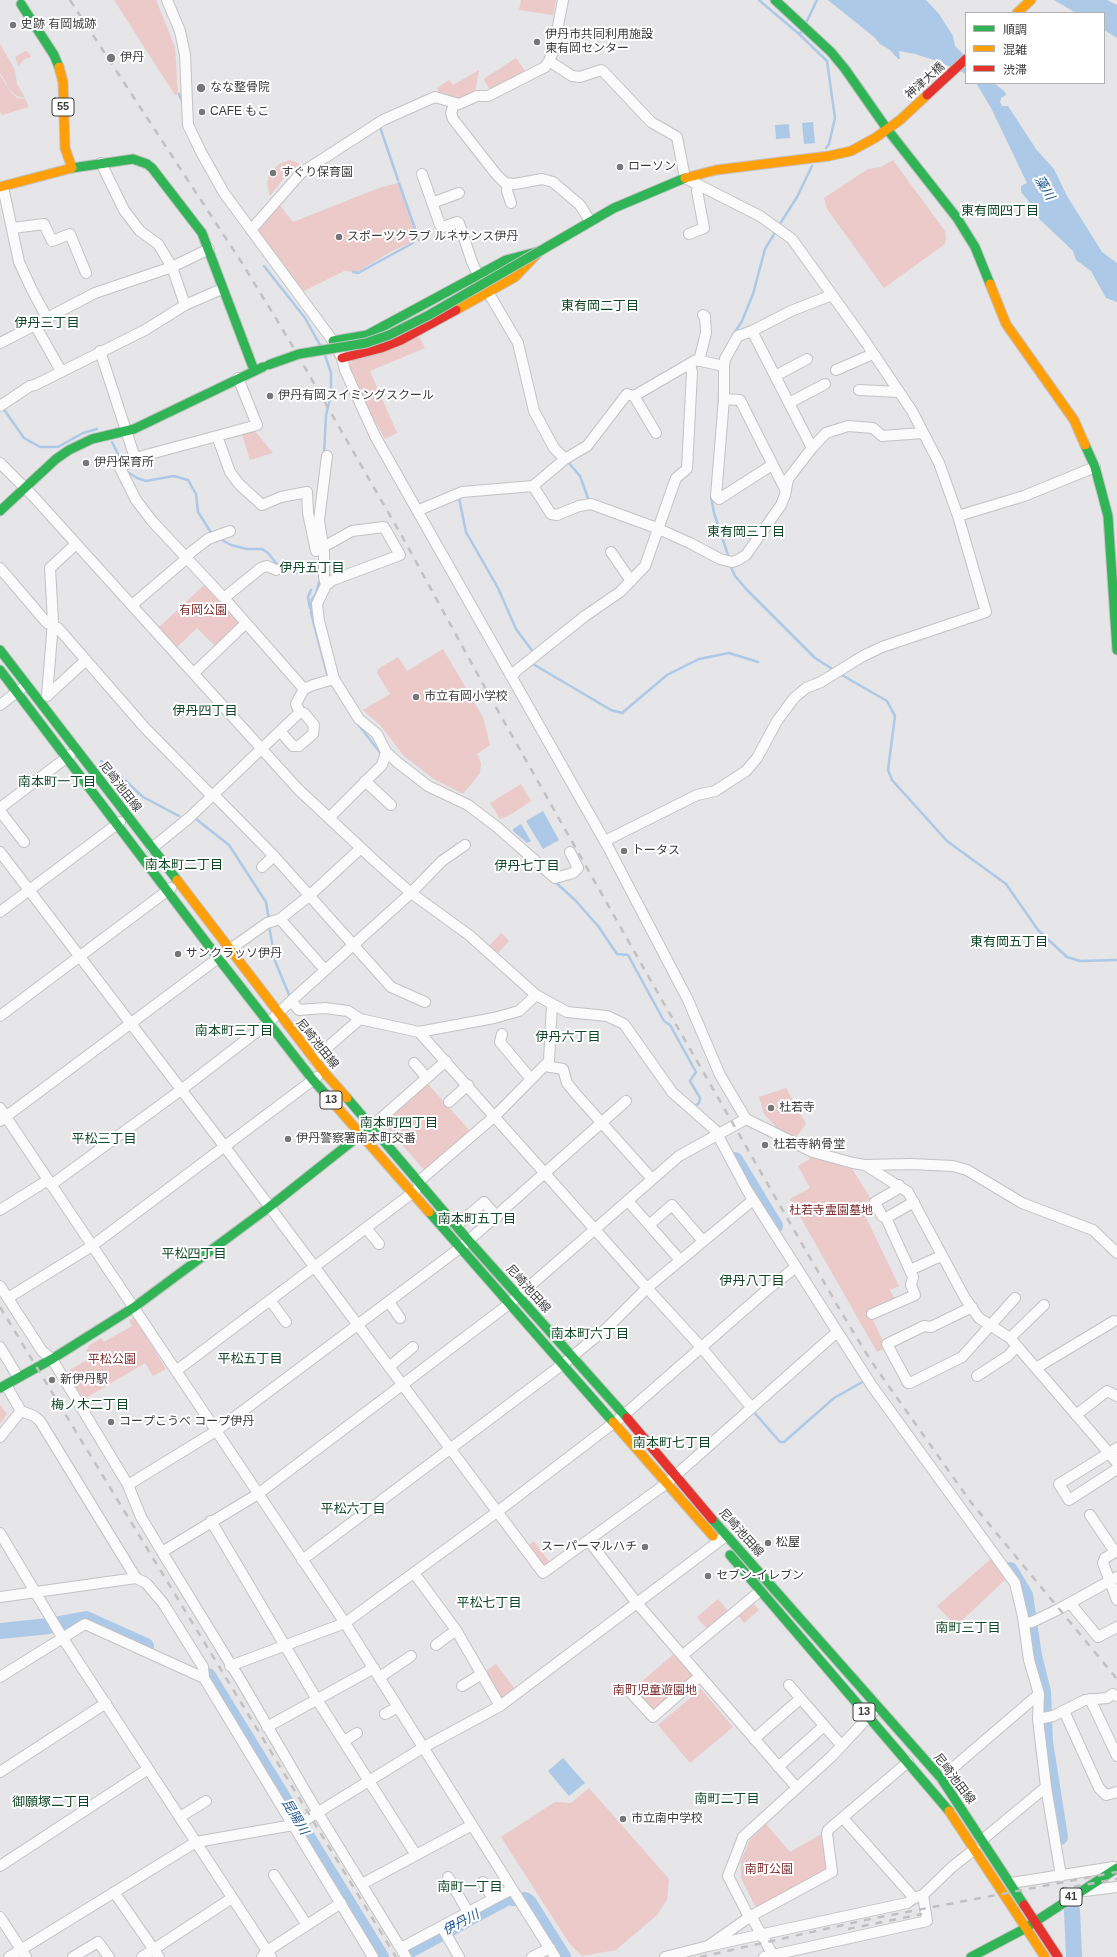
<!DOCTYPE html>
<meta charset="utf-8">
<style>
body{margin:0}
#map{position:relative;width:1117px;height:1957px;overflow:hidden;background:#e6e5e7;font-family:Arial,"Noto Sans JP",sans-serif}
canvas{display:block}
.legend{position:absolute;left:965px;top:12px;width:140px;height:72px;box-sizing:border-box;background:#fff;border:1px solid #b1b1b1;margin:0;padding:5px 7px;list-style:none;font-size:12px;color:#3d3c3d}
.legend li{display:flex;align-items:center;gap:8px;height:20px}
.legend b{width:20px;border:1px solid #b1b1b1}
</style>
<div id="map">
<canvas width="1117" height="1957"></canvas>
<ul class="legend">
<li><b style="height:5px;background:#30b455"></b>順調</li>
<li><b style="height:5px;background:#ff9f0a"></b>混雑</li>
<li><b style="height:5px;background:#e5322d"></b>渋滞</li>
</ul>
</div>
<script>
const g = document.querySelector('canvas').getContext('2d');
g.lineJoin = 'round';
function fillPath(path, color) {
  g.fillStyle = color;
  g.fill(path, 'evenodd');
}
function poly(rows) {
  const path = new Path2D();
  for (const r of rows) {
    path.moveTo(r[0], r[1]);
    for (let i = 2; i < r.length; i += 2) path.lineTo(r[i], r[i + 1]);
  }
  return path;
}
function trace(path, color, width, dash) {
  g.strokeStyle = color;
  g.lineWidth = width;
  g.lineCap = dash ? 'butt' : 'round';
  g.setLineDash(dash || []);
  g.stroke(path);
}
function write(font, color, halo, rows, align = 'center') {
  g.font = font + ' Arial,"Noto Sans JP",sans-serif';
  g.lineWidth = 4;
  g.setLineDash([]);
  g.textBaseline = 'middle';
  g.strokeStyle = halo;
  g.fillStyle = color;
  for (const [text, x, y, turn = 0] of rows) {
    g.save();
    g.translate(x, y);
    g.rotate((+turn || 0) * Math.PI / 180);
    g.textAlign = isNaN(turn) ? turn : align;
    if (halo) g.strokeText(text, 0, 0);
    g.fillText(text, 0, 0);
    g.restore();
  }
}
const green = poly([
 [114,0,156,0,175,47,178,94,175,95],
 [521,0,556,0,553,15,519,10],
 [0,44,15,70,17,84,25,98,17,96,10,90,0,73],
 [25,51,28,52,31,57,23,60,19,66,15,57],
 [516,58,526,72,491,91,484,80,485,78],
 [479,70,475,92,459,100,439,92,437,88,449,80,453,85],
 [0,75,10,91,17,98,25,99,29,107,2,115,0,112],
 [290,160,300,164,283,179,270,196,267,184,270,171,281,163],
 [893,160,945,231,946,239,945,244,884,288,827,209,824,198,868,169,881,167],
 [398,183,418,240,392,251,357,272,344,271,304,291,258,234,257,228,278,203,293,222,379,188],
 [419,337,425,348,370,371,397,433,385,439,366,405,348,367,353,359],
 [255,431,273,453,250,460,242,434],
 [204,585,238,622,239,626,216,647,197,628,177,647,158,628],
 [443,649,483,717,490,745,477,754,481,763,480,773,463,794,434,779,404,756,380,725,363,710,390,694,377,673,378,669,398,657,407,671],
 [521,784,531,801,510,815,500,819,490,803],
 [501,933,509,941,497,954,489,946],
 [427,1083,471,1132,426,1172,382,1122],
 [786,1088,806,1124,795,1138,779,1130,764,1114,759,1097],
 [808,1154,849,1164,871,1199,860,1205,899,1286,890,1290,895,1300,869,1312,886,1347,877,1352,790,1199,810,1188,798,1166,810,1159],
 [133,1318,136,1319,166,1369,153,1376,145,1363,84,1399,67,1372,90,1358,86,1350,89,1348,88,1346,101,1338,104,1342,132,1326,129,1320],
 [0,1405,7,1414,0,1424],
 [534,1541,551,1564,543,1567,528,1546],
 [992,1558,1005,1580,956,1626,937,1606],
 [718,1599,729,1612,708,1630,697,1617],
 [753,1603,759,1610,744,1623,738,1615],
 [676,1652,695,1674,654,1714,632,1690],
 [496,1664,515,1689,502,1698,498,1695,485,1671],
 [701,1689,733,1727,690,1763,658,1725],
 [589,1788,669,1879,667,1900,657,1915,616,1950,582,1956,569,1943,501,1837,555,1802,571,1803],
 [766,1824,790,1852,823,1833,827,1871,758,1907,755,1906,741,1878,741,1860,750,1840]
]);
const water = poly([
 [828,0,926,0,939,14,953,36,955,46,966,57,966,74,940,62,915,54,899,51,900,59,898,59,890,50,880,44,874,37],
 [1054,0,1107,0,1117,5,1117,38,1104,30,1104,13,1076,13],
 [976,83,994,83,1005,92,1006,95,1001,98,1000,102,1002,106,1008,106,1036,149,1054,169,1067,196,1102,252,1117,263,1117,302,1106,298,1091,271,1076,260,1073,251,1033,213,1028,200,1021,192,1021,186,1027,183,991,108],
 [813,122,815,143,804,144,802,123],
 [789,124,790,138,776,139,775,125],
 [543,811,559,840,543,849,526,821],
 [521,824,531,841,527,843,513,831,513,829],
 [563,1758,585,1783,569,1796,548,1771]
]);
const stream = poly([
 [759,0,799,34],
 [806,23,817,0],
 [802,31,799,34,827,61,835,118,829,144,826,148],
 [179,94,182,101],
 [380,127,398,180],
 [399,183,419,240],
 [778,227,797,197,812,166],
 [264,266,305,318,320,345],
 [353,272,358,273,413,243],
 [733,335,742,321,753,294,765,249,776,231],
 [719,405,719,392],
 [3,408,24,438,40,447,58,447,83,433,97,429],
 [112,442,122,462],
 [324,454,326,415,331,395,331,373,325,355],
 [568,462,580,476,589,501],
 [126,471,137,478,146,481,174,476,188,480,196,494,198,512,210,531,214,533],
 [711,496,714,513,729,558],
 [459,498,466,532,498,588,516,629,533,652],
 [220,539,231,545,247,549,262,549,268,553,280,568,299,573],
 [730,565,735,576,747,590,815,658,834,670],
 [320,579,316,594,312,599,311,613,327,674],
 [310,608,308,597,311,590],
 [533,664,611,710,622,713,667,675,699,659,729,653,758,662],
 [840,674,887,701,895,716,888,770,892,780,947,841,1006,884,1038,930,1067,957,1080,961,1117,960],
 [357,723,382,755],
 [101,761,111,767,143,797,179,816],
 [196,819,229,845,266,902,269,920],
 [554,881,575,900,598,926,617,954,628,955,664,1021,670,1025,696,1072,690,1081,700,1098,699,1103,695,1106],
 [269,925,275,961,290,997],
 [753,1411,780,1442,784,1442,834,1398,866,1380]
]);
const river = poly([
 [735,1160,775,1226],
 [1010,1570,1025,1595,1034,1656,1043,1692,1045,1742,1060,1837],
 [59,1624,86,1619,146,1646],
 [0,1631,49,1626],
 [208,1676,381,1957],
 [525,1900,529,1903,563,1957],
 [1072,1911,1074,1956],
 [408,1951,508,1897,514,1898]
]);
const street = poly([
 [167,0,180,31,185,55,188,125,201,152,224,193,333,341,342,358,345,370,375,436,608,847,688,1000,720,1075,746,1119,813,1152,853,1163,865,1165,911,1164,953,1166,967,1170,1022,1203,1093,1230,1117,1253],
 [549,61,572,76,580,77,601,70,603,71,651,122,677,137,685,178,760,216,792,239,865,341,912,411,939,463,958,516,986,612,882,647,863,656,821,682,806,688,794,698,777,721,757,758,746,771,715,791,697,795,605,841],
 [454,104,451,113,453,119,496,174,505,183,515,184,542,179,553,182,580,205,590,221],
 [422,174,440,225,443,227,457,222,459,223,472,262,478,275],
 [508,184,507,191,511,203],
 [3,187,19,262,32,290,47,318,35,325,61,371],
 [432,203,459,193],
 [13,228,44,224,52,241,70,234,86,273],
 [251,230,301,173,383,120,435,97,459,104,477,96,488,96,545,67,549,61,553,52,563,0],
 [689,234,704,228,697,191,699,185],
 [488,292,518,343,534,411,554,448,565,459],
 [185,305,222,289],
 [47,318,95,293,172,267,209,249],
 [752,331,812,448],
 [0,343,35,325],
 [100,351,135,458],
 [699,361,706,333,705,316,703,315],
 [724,366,724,399,740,400,785,489],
 [836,370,873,354],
 [775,376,807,359],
 [859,390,899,392],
 [634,396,656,433],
 [724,399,716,496,719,499,772,465],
 [789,403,825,384],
 [0,406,30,386,35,385,145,330,185,305,172,267,158,244,140,231,124,210,101,163],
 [217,436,257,425,238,378],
 [0,463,33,496,298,789,377,863,411,893,469,935,536,995,567,1012,607,1016,624,1024,672,1092,715,1130,747,1190,872,1386,1015,1583,1023,1617,1029,1660,1039,1694,1038,1719,1046,1787,1061,1876],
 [533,486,551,514,557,515,579,506,591,504,654,527,690,543,720,559,732,562,738,560,746,555,781,505,785,495,788,479,812,448,826,433,848,426,873,428,882,436,923,433],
 [419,510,462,492,533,486,565,459,587,446,627,394,634,396,696,360,724,366,725,359,738,336,752,331,791,311,832,295],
 [958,516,1024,496,1095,467],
 [76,544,50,568,53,622,47,696,86,660],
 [611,552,631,581],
 [185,557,208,539,230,531],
 [0,568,47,623,58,628,145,728,211,795],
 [326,585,324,577,324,553,319,520,327,456],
 [224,598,261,568,267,566,276,570],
 [132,605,186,559],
 [194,673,246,623],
 [512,677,516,671,585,616,620,592,645,566,676,478,687,469,692,372,690,364],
 [304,689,313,685,334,679],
 [0,705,21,689],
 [280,731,293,746,299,746,313,734,314,725,304,713,300,712],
 [386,752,397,762,428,786,468,805,497,827,555,878,573,873,578,868,570,852],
 [365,781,391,805],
 [213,794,274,856,391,987,425,1002],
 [0,808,70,755],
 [0,811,24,842],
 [152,848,189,818,300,712,296,704,304,689,224,598,152,521,136,500,120,468,135,458,217,436,230,472,239,484,262,505,281,497,307,492,308,513,316,551,352,531,384,527,400,555,333,580,326,585,317,604,319,621,334,679,359,719,377,734,386,752,382,765,329,818],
 [0,852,225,1147,543,1573,667,1483,837,1332],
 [262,867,274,856],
 [0,912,120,822],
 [280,919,325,970],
 [291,1001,411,893,442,861,465,845],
 [0,1016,171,888],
 [419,1032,647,1288,701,1347,752,1408],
 [502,1034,500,1042,531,1079],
 [314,1059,360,1019],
 [414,1063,427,1078],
 [545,1066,563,1069,567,1083,575,1093,652,1179],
 [449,1102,468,1085],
 [0,1108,345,1623,555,1957],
 [0,1121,229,950,267,923,280,919,309,896,361,848],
 [371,1127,446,1061],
 [865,1165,908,1192,965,1298,979,1318,1010,1338,1109,1453,1059,1484,1069,1500,1117,1469],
 [418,1182,495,1116,549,1061,552,1004],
 [51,1185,181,1090,268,1023,291,1001,299,1010,325,1008,348,1011,360,1019,419,1032,494,1018,519,1011,536,995],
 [628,1201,680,1260],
 [0,1210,48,1180],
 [886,1218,882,1216,875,1202,896,1190,899,1185],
 [649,1225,672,1205,703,1241],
 [456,1226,484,1202,497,1217],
 [366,1228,379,1244],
 [910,1270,941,1256],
 [0,1286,42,1351,52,1359,128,1485,141,1517,162,1552,244,1686,318,1813,406,1957],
 [8,1298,92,1246,317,1077],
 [270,1300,286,1322],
 [389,1302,400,1318],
 [972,1307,931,1327,924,1326,887,1344,908,1383,910,1383,962,1357,1015,1298],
 [872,1314,915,1295,911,1285,913,1277,886,1218,914,1202],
 [1010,1338,1044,1305],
 [0,1347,18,1377],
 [389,1367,413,1347],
 [1036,1368,1114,1321],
 [176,1371,415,1191],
 [977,1376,1008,1356,1017,1346],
 [21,1411,34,1416,40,1421,136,1578,146,1583,163,1603,203,1667,204,1678,373,1957],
 [1076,1415,1107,1391,1117,1396],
 [0,1437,21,1411,6,1385],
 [1117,1448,1109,1453,1117,1463],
 [128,1485,216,1431,460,1248,626,1101],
 [1090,1515,1115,1552],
 [211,1521,316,1698,416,1855],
 [0,1533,62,1637,271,1957],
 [589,1541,636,1602,797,1788],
 [1117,1551,1105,1558,1103,1563,1117,1600],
 [162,1552,258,1494,509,1304,679,1156,746,1119],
 [302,1560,563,1364,608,1327,647,1288,753,1200],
 [414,1573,456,1630,500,1706],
 [0,1597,136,1578],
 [1070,1603,1098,1637,1117,1627],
 [1024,1623,1032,1622,1059,1609,1117,1577],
 [436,1645,456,1630],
 [683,1655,760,1591],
 [230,1666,345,1623,497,1512,624,1415,768,1289,796,1267],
 [0,1677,85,1624,204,1678],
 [380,1677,411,1656],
 [789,1685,841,1745],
 [462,1686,482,1674],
 [632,1694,653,1717,700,1676],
 [1090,1699,1117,1756],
 [1064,1711,1099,1788,1106,1795,1117,1792],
 [385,1714,398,1707],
 [1038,1719,1053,1716,1085,1700,1107,1698,1113,1694,1117,1696],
 [267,1727,374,1668],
 [754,1739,800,1699],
 [344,1741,357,1733],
 [778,1767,824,1726],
 [0,1772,106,1703],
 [941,1778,1039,1694],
 [180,1817,206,1801],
 [843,1818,914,1898,923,1895,952,1867,975,1849],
 [982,1840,1046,1787],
 [0,1866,148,1769],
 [274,1875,307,1925],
 [448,1877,468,1912],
 [483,1882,493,1899],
 [1011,1883,1114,1867],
 [362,1884,472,1825],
 [1085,1891,1117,1887],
 [114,1892,159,1957],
 [751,1916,774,1957],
 [0,1917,26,1957],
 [749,1917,728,1876,743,1837,832,1756,873,1712],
 [442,1927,459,1957],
 [708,1946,751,1916,832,1872,827,1834,828,1830,908,1762],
 [401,1948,512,1889],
 [9,1957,196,1842,299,1824,424,1747,500,1706,726,1536],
 [73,1957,98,1942,109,1957],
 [142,1957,232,1898],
 [262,1957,267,1951,341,1903],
 [532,1957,550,1948],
 [665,1957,708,1946,907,1903,914,1898],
 [764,1957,927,1921,923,1895]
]);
const fast = poly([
 [775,0,831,52,845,69,887,129,957,218,975,247,990,284],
 [21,4,54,55,59,67],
 [72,168,133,159,147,164,152,168,202,233,254,370],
 [333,341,367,335,506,260,540,251,614,208,685,178],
 [1085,445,1095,467,1108,516,1117,650],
 [0,511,56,459,69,450,92,439,134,429,263,367],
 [0,650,177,880],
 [0,670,218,958,313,1080,336,1106],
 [347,1098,469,1241,627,1418],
 [429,1212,613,1422],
 [0,1388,52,1359,133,1308,268,1208,369,1128],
 [712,1519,941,1778,1024,1905],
 [730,1555,949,1811],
 [1027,1927,1117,1868],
 [971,1957,1026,1928]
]);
const slow = poly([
 [1017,13,1031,0],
 [685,178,716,170,829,156,851,151,875,138,900,120,927,95],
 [0,187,72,168,65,148,63,82,59,67],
 [990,284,1006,324,1074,420,1085,445],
 [456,310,515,277,538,253],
 [177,880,324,1072,347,1098],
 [336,1106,429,1212],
 [613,1422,713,1536],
 [949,1811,1045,1957]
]);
const jam = poly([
 [927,95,966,59],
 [342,358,381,348,401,340,456,310],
 [627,1418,712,1519],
 [1024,1905,1058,1957]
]);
const rail = poly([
 [70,0,242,263,289,340,403,538,489,695,651,981,840,1310,871,1361,970,1501,1117,1679],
 [0,1307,396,1957],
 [1060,1889,1117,1879],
 [848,1929,922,1914],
 [700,1957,870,1919,1117,1872]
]);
const fastBridge = poly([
 [268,365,299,354,366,343,389,335,429,315,540,251]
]);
const markers = [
 [13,25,4,"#787778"],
 [537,42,4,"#787778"],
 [111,58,5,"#787778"],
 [201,88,5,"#787778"],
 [202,112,4,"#787778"],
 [620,167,4,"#787778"],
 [273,173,4,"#787778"],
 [339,237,4,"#787778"],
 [270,396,4,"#787778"],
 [86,463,4,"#787778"],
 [416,697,4,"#787778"],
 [624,851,4,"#787778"],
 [178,954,4,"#787778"],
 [771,1108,4,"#787778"],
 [288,1139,4,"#787778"],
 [765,1145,4,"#787778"],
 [52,1380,4,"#787778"],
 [111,1422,4,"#787778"],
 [768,1543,4,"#787778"],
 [645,1547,4,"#787778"],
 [708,1576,4,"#787778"],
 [623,1819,4,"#787778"]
];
const shields = [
 [63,107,22],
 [331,1100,22],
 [864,1712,22],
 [1071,1897,22]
];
const shieldNames = [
 ["55",63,107],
 ["13",331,1100],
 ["13",864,1712],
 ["41",1071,1897]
];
const poiNames = [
 ["史跡 有岡城跡",21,25],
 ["伊丹市共同利用施設",545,35],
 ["東有岡センター",545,49],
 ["伊丹",120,58],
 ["なな整骨院",210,88],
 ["CAFE もこ",210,112],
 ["ローソン",628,167],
 ["すぐり保育園",281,173],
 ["スポーツクラブ ルネサンス伊丹",347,237],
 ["伊丹有岡スイミングスクール",278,396],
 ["伊丹保育所",94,463],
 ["市立有岡小学校",424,697],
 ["トータス",632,851],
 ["サンクラッソ伊丹",186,954],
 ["杜若寺",779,1108],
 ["伊丹警察署南本町交番",296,1139],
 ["杜若寺納骨堂",773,1145],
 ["新伊丹駅",60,1380],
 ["コープこうべ コープ伊丹",119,1422],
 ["松屋",776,1543],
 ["スーパーマルハチ",637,1547,"right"],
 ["セブン-イレブン",716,1576],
 ["市立南中学校",631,1819]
];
const streetNames = [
 ["神津大橋",925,81,-42],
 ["尼崎池田線",120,787,52],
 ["尼崎池田線",317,1044,51],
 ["尼崎池田線",528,1289,48],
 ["尼崎池田線",741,1533,48],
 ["尼崎池田線",954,1779,53]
];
const parkNames = [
 ["有岡公園",203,611],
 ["杜若寺霊園墓地",831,1211],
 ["平松公園",112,1360],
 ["南町児童遊園地",655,1691],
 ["南町公園",769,1870]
];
const waterNames = [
 ["藻川",1044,188,59],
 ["昆陽川",295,1817,59],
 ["伊丹川",461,1923,-28]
];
const neighbourhoodNames = [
 ["東有岡四丁目",1000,211],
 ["東有岡二丁目",600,306],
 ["伊丹三丁目",47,323],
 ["東有岡三丁目",746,532],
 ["伊丹五丁目",312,568],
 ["伊丹四丁目",205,711],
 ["南本町一丁目",57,782],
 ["南本町二丁目",184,865],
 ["伊丹七丁目",527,866],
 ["東有岡五丁目",1009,942],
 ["南本町三丁目",234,1031],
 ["伊丹六丁目",568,1037],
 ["南本町四丁目",399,1123],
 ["平松三丁目",104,1139],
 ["南本町五丁目",477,1219],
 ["平松四丁目",194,1254],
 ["伊丹八丁目",752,1281],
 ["南本町六丁目",590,1334],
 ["平松五丁目",250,1359],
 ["梅ノ木二丁目",90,1405],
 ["南本町七丁目",672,1443],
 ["平松六丁目",353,1509],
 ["平松七丁目",489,1603],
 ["南町三丁目",968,1628],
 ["南町二丁目",727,1799],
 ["御願塚二丁目",51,1802],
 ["南町一丁目",470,1887]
];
fillPath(green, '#ebcac9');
fillPath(water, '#adc9e8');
trace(stream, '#adc9e8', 2.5);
trace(river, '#adc9e8', 16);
trace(street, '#c3c2c4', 12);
trace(fast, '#c3c2c4', 11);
trace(slow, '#c3c2c4', 11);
trace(jam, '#c3c2c4', 11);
trace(street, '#fbfbfb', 10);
trace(fast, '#30b455', 9);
trace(slow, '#ff9f0a', 9);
trace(jam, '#e5322d', 9);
trace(rail, '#c2c1c2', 2.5, [7, 7]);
trace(fastBridge, '#c3c2c4', 11, []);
trace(fastBridge, '#30b455', 9);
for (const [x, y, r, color] of markers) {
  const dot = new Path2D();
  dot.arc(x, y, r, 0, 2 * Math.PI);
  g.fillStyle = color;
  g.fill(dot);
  trace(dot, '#fff', 1.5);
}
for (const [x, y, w] of shields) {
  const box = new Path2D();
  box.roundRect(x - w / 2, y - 9, w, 18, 3);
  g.fillStyle = '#fff';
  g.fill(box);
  trace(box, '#3d3c3d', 1);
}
write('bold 11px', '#3d3c3d', null, shieldNames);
write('12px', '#3d3c3d', '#fff', poiNames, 'left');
write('12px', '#3d3c3d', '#fff', streetNames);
write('12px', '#792d2f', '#fff', parkNames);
write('italic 13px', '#1b548a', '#fff', waterNames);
write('13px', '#114827', '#fff', neighbourhoodNames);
</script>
